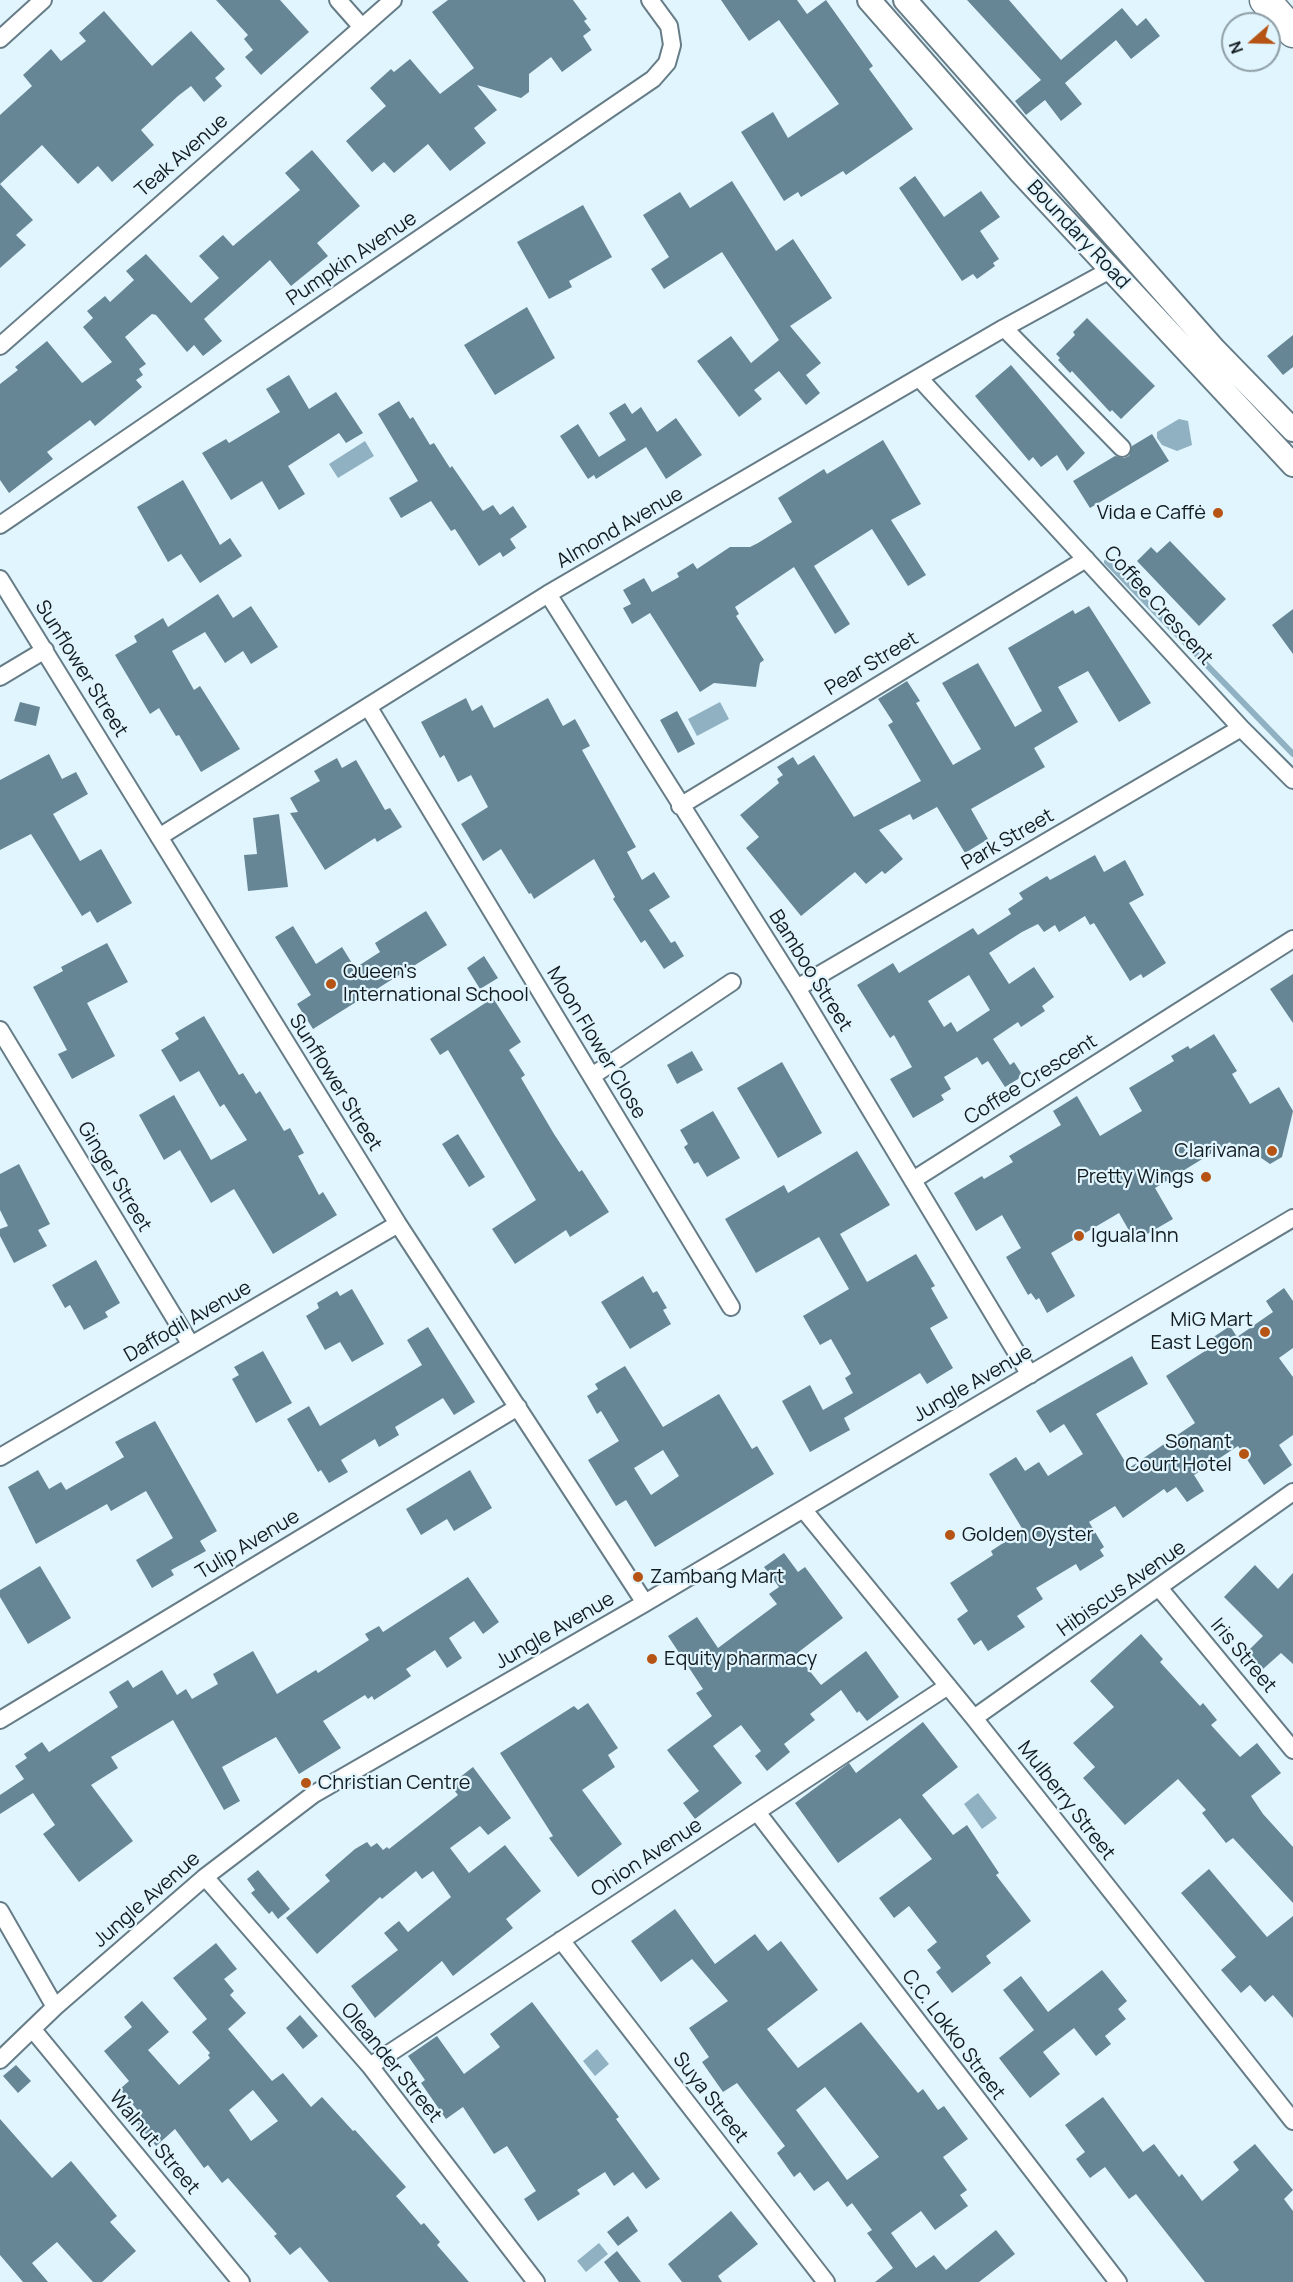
<!DOCTYPE html>
<meta charset="utf-8">
<style>
body{margin:0}
#map{position:relative;width:1293px;height:2282px;overflow:hidden;background:#e1f5fe;font-family:Manrope,sans-serif}
canvas{display:block}
.north{position:absolute;left:1221px;top:12px;width:60px;height:60px;box-sizing:border-box;background:#e1f5fe;border:2px solid #8f9ea5;border-radius:50%;rotate:250deg;font-size:16px;font-weight:700;line-height:24px;text-align:center;color:#131c20}
.north::after{content:'';display:block;margin:auto;width:21px;height:27px;background:#b55414;clip-path:polygon(50% 0,100% 100%,50% 72%,0 100%)}
</style>
<div id="map">
<canvas width="1293" height="2282"></canvas>
<div class="north">N</div>
</div>
<script>
const g = document.querySelector('canvas').getContext('2d');
g.lineJoin = 'round';
function fillPath(path, color) {
  g.fillStyle = color;
  g.fill(path, 'evenodd');
}
function poly(rows) {
  const path = new Path2D();
  for (const r of rows) {
    path.moveTo(r[0], r[1]);
    for (let i = 2; i < r.length; i += 2) path.lineTo(r[i], r[i + 1]);
  }
  return path;
}
function trace(path, color, width, dash) {
  g.strokeStyle = color;
  g.lineWidth = width;
  g.lineCap = dash ? 'butt' : 'round';
  g.setLineDash(dash || []);
  g.stroke(path);
}
function write(font, color, halo, rows, align = 'center') {
  g.font = font + ' Manrope,sans-serif';
  g.lineWidth = 4.5;
  g.setLineDash([]);
  g.textBaseline = 'middle';
  g.strokeStyle = halo;
  g.fillStyle = color;
  for (const [text, x, y, turn = 0] of rows) {
    g.save();
    g.translate(x, y);
    g.rotate((+turn || 0) * Math.PI / 180);
    g.textAlign = isNaN(turn) ? turn : align;
    if (halo) g.strokeText(text, 0, 0);
    g.fillText(text, 0, 0);
    g.restore();
  }
}
const water = poly([
 [1179,419,1188,421,1192,445,1177,451,1162,445,1157,438,1157,432],
 [365,441,374,456,338,478,329,464],
 [720,702,729,719,697,736,688,719],
 [978,1793,997,1818,982,1829,964,1804],
 [597,2049,609,2064,595,2076,583,2061],
 [599,2243,608,2254,586,2272,577,2261]
]);
const stream = poly([
 [1107,562,1293,754]
]);
const building = poly([
 [216,0,280,0,309,32,261,75,245,57,253,50,244,39,248,35],
 [448,0,573,0,587,19,584,21,591,30,583,36,592,50,562,72,551,57,529,74,529,92,521,98,477,85,497,110,474,128,486,143,450,171,428,144,394,173,384,162,372,172,346,141,386,106,370,88,391,69,394,72,410,59,440,94,474,68,432,12],
 [721,0,797,0,807,14,826,0,873,66,869,69,913,129,846,175,843,171,801,197,798,192,784,201,741,132,773,112,788,138,839,104,779,20,749,41],
 [967,0,1009,0,1061,60,1122,8,1137,26,1146,18,1160,36,1131,59,1116,40,1065,83,1082,104,1061,121,1045,100,1026,115,1015,101,1041,80],
 [104,11,152,66,191,31,225,69,215,78,222,86,204,102,191,86,178,96,141,130,154,145,112,182,98,166,78,184,42,145,0,184,33,220,16,235,26,245,0,268,0,115,32,86,23,75,51,49,61,61,86,41,79,33],
 [312,150,360,206,317,243,328,256,291,286,270,260,204,319,222,341,203,356,194,345,187,352,156,315,152,314,125,337,146,364,139,369,143,375,136,380,142,387,95,426,90,420,47,452,53,459,9,493,0,480,0,384,18,370,15,367,47,341,82,383,112,362,83,327,93,318,87,311,105,296,110,302,134,280,126,271,146,254,191,303,219,278,199,256,223,235,233,246,300,190,285,173],
 [915,176,944,217,981,191,1000,217,980,231,999,259,993,263,995,266,977,279,973,274,962,281,899,188],
 [732,181,776,251,793,239,832,298,790,326,821,363,806,375,820,393,806,405,779,371,754,390,762,399,739,417,697,361,731,336,751,363,779,340,722,252,664,289,651,269,669,257,643,215,680,192,690,208],
 [583,205,612,257,569,281,572,287,549,299,517,242],
 [527,307,555,358,495,395,464,345],
 [1087,318,1155,386,1121,419,1112,410,1110,412,1072,371,1070,373,1058,360,1060,358,1056,354,1075,335,1073,332],
 [1293,335,1293,367,1283,375,1267,356],
 [1011,365,1085,453,1067,471,1057,455,1041,467,1033,457,1029,461,975,396],
 [289,375,309,409,336,392,363,433,346,443,339,433,288,466,305,494,279,510,262,481,231,500,202,453,226,439,229,443,280,412,266,389],
 [399,401,410,419,413,417,430,445,434,443,450,468,452,466,483,511,493,505,500,515,513,506,527,527,510,539,516,548,503,557,500,552,479,566,455,529,451,531,431,501,401,518,389,498,418,481,378,414],
 [625,403,632,414,641,407,657,432,676,418,702,455,666,479,646,447,596,479,594,475,588,479,560,436,578,424,599,457,626,440,609,413],
 [1152,434,1169,461,1090,508,1073,481,1115,456,1124,458,1129,456,1132,446],
 [883,440,921,504,891,520,926,575,908,586,872,529,814,566,850,624,835,634,794,567,735,607,739,614,736,616,764,660,760,663,756,687,714,683,700,692,650,613,632,624,623,608,631,604,623,590,644,578,652,592,679,577,677,573,693,563,697,569,730,547,750,547,758,543,792,522,778,498,824,469,827,474],
 [183,480,220,545,230,538,242,556,200,583,181,554,168,562,137,507],
 [1170,541,1226,599,1199,626,1137,561,1151,547,1157,553],
 [218,594,233,618,251,606,278,647,251,664,243,651,225,663,205,632,172,651,194,690,200,686,240,749,201,772,179,735,176,736,159,708,150,714,115,655,137,642,134,636,163,618,168,627],
 [1089,606,1151,703,1119,722,1088,671,1058,687,1078,722,1034,748,1045,767,971,809,988,839,965,853,937,807,913,820,910,814,879,830,903,859,885,874,882,871,866,884,855,872,801,916,746,848,759,837,740,815,779,783,777,779,783,775,777,767,793,757,798,765,814,755,854,817,921,781,888,725,893,722,878,699,907,681,920,701,916,703,953,765,981,749,942,683,978,663,1015,727,1042,711,1008,648,1073,610,1075,614],
 [1293,609,1293,654,1272,625],
 [466,698,472,711,482,705,494,728,548,698,563,726,575,719,590,746,582,750,636,847,627,852,642,880,654,872,670,897,649,910,671,943,675,941,684,956,664,969,645,940,641,943,613,899,615,897,594,859,534,899,531,893,529,894,501,849,483,861,461,824,488,807,471,775,458,782,444,755,440,758,421,722],
 [20,702,40,707,36,726,14,721],
 [677,711,695,744,678,753,660,720],
 [49,754,62,779,76,772,88,794,53,814,80,861,101,849,132,903,97,923,90,911,82,916,31,834,0,850,0,780],
 [337,758,342,768,356,760,385,810,390,808,402,827,377,842,375,838,325,870,290,813,298,812,290,798,320,781,314,771],
 [279,814,288,887,248,891,244,855,257,854,253,818],
 [1095,855,1104,872,1125,860,1144,895,1129,903,1166,963,1143,978,1141,974,1130,981,1094,923,1090,925,1085,916,1059,932,1055,925,1044,932,1038,924,1022,932,989,953,1009,984,1034,967,1054,997,1042,1006,1045,1011,1021,1027,1018,1022,993,1039,1010,1065,1014,1062,1023,1076,1005,1087,988,1061,982,1065,977,1057,944,1077,951,1089,941,1095,944,1100,913,1118,890,1079,912,1067,894,1035,890,1038,857,985,893,963,899,973,973,928,978,935,1011,914,1008,909,1023,899,1019,893,1047,876,1050,880],
 [969,975,990,1010,957,1032,951,1022,944,1027,928,1001],
 [426,911,447,945,313,1029,297,1004,311,995,275,937,293,926,316,964,342,947,355,968,380,952,375,943],
 [107,943,128,982,87,1003,115,1056,72,1079,58,1054,67,1050,33,987,63,971,61,967],
 [484,956,498,978,480,989,467,968],
 [1293,974,1293,1023,1270,989],
 [493,998,521,1042,509,1050,525,1075,521,1078,554,1134,579,1172,582,1170,609,1212,570,1237,566,1230,515,1264,492,1229,536,1200,448,1050,440,1055,430,1039],
 [204,1016,239,1075,243,1073,256,1094,260,1091,284,1131,290,1128,304,1153,298,1156,319,1195,323,1192,337,1215,273,1254,234,1189,211,1203,180,1150,164,1160,139,1115,174,1095,211,1160,247,1140,224,1104,220,1107,199,1071,180,1082,161,1050,179,1039,175,1033],
 [1214,1034,1237,1071,1232,1074,1250,1104,1279,1087,1293,1111,1282,1157,1270,1164,1251,1151,1240,1158,1230,1142,1155,1188,1173,1219,1135,1241,1119,1213,1051,1253,1075,1296,1047,1313,1039,1298,1036,1300,1031,1293,1028,1295,1006,1257,1021,1248,1002,1215,976,1231,954,1193,982,1176,984,1179,1013,1162,1009,1156,1061,1125,1053,1111,1077,1096,1100,1136,1142,1111,1129,1088,1174,1061,1171,1056,1188,1046,1190,1049],
 [692,1051,703,1070,677,1084,667,1065],
 [782,1062,822,1133,778,1158,737,1088],
 [713,1111,740,1158,707,1177,698,1162,694,1164,684,1147,688,1144,680,1130],
 [458,1134,485,1177,469,1187,442,1144],
 [857,1151,890,1205,840,1234,867,1282,916,1254,935,1286,931,1288,948,1318,930,1328,953,1368,927,1384,920,1373,844,1418,850,1430,810,1452,782,1401,810,1385,823,1410,853,1393,845,1378,851,1374,831,1339,820,1345,803,1316,849,1289,819,1237,756,1273,725,1219,784,1185,788,1193],
 [19,1164,50,1224,38,1230,47,1246,14,1263,0,1236,0,1229,8,1226,0,1210,0,1174],
 [96,1260,120,1303,105,1312,108,1317,84,1330,70,1305,65,1308,52,1285],
 [643,1276,653,1293,657,1291,667,1308,663,1310,671,1324,630,1349,601,1302],
 [1284,1288,1293,1301,1293,1348,1279,1358,1293,1377,1293,1435,1279,1445,1292,1465,1264,1485,1238,1446,1194,1475,1204,1491,1187,1502,1176,1487,1167,1493,1164,1489,1123,1518,1115,1506,1089,1522,1104,1547,1100,1550,1104,1556,1080,1571,1076,1564,1036,1588,1043,1599,1017,1616,1025,1627,988,1651,981,1640,974,1645,957,1619,968,1611,950,1583,993,1555,991,1551,1023,1530,989,1474,1016,1457,1025,1471,1039,1462,1048,1476,1083,1454,1064,1424,1050,1433,1036,1411,1132,1356,1148,1384,1096,1414,1129,1468,1195,1423,1166,1376,1216,1344,1212,1338,1230,1326,1237,1337,1273,1312,1266,1301],
 [352,1289,384,1344,352,1362,340,1342,325,1350,306,1316,319,1308,317,1303,337,1291,340,1296],
 [428,1327,475,1402,454,1415,443,1398,395,1427,399,1435,379,1447,375,1439,341,1460,348,1472,329,1483,321,1470,318,1472,287,1419,309,1406,320,1426,422,1365,407,1340],
 [263,1351,292,1403,256,1423,232,1379,239,1375,234,1367],
 [625,1366,663,1427,719,1394,752,1449,757,1446,774,1474,655,1547,626,1500,616,1506,588,1460,619,1441,601,1411,597,1414,587,1396,598,1389,595,1384],
 [663,1450,679,1476,651,1495,634,1468],
 [155,1421,217,1531,200,1541,206,1551,171,1570,174,1575,152,1588,136,1560,173,1538,146,1491,111,1511,107,1504,36,1544,8,1487,38,1470,49,1489,61,1482,66,1490,124,1457,115,1442],
 [470,1470,492,1508,454,1531,447,1519,421,1535,406,1509],
 [784,1553,798,1572,805,1567,843,1618,796,1654,821,1685,866,1651,899,1697,867,1721,859,1711,857,1713,841,1690,810,1714,815,1720,784,1744,790,1752,767,1771,755,1756,761,1751,741,1725,713,1746,742,1783,695,1819,683,1803,699,1791,667,1750,712,1716,696,1693,703,1689,668,1636,697,1617,718,1648,777,1604,769,1594,779,1587,764,1567],
 [1255,1565,1278,1589,1293,1573,1293,1664,1281,1653,1263,1669,1247,1652,1263,1636,1224,1597],
 [40,1566,71,1618,28,1644,0,1597,0,1590],
 [468,1577,499,1622,483,1634,474,1621,449,1638,462,1658,447,1668,435,1650,406,1669,411,1676,396,1686,374,1700,372,1696,368,1699,365,1695,323,1721,341,1748,299,1774,276,1737,222,1767,240,1801,224,1810,173,1720,111,1757,118,1768,91,1785,133,1841,79,1882,43,1834,55,1825,33,1793,0,1814,0,1795,24,1779,15,1766,27,1758,24,1754,42,1742,49,1752,118,1707,109,1692,128,1680,133,1688,162,1670,177,1695,186,1689,192,1699,218,1684,213,1674,253,1651,277,1694,316,1670,318,1673,369,1640,365,1634,379,1626,383,1632],
 [1141,1634,1163,1659,1160,1662,1200,1706,1203,1703,1217,1720,1211,1725,1240,1757,1257,1743,1281,1773,1251,1796,1263,1814,1293,1847,1293,1903,1233,1838,1226,1843,1202,1813,1206,1810,1178,1779,1125,1825,1083,1778,1095,1767,1073,1743,1114,1707,1090,1681],
 [588,1703,618,1748,608,1755,615,1767,582,1790,622,1844,578,1877,549,1838,553,1836,500,1753,574,1706,578,1710],
 [923,1722,958,1767,922,1795,953,1835,967,1825,999,1873,996,1875,1031,1921,986,1956,991,1963,952,1993,936,1972,941,1968,927,1950,937,1942,909,1906,894,1918,879,1898,932,1859,900,1818,838,1863,795,1803,849,1763,856,1773],
 [473,1767,511,1818,488,1835,480,1826,450,1848,469,1873,505,1845,541,1891,506,1919,513,1928,453,1976,442,1961,375,2018,351,1986,398,1950,384,1933,399,1921,408,1932,451,1897,433,1871,422,1879,416,1871,382,1899,380,1897,317,1954,286,1918,330,1881,325,1875,355,1849,367,1842,371,1847,377,1843,383,1850,387,1847,389,1849,458,1795,450,1785],
 [1209,1869,1267,1937,1293,1916,1293,2018,1273,1995,1265,2002,1250,1985,1241,1993,1221,1970,1236,1957,1181,1893],
 [258,1870,290,1909,278,1919,272,1911,269,1914,251,1893,255,1890,247,1879],
 [675,1909,715,1964,755,1934,768,1951,781,1941,818,1990,767,2029,798,2068,861,2022,918,2093,923,2089,938,2110,944,2106,968,2139,943,2157,967,2190,960,2195,968,2206,935,2230,921,2211,891,2233,916,2268,934,2255,946,2270,996,2230,1015,2254,979,2282,875,2282,893,2268,867,2233,872,2230,852,2203,847,2207,828,2181,814,2191,800,2172,794,2177,777,2153,785,2146,737,2083,723,2092,702,2062,709,2057,689,2028,728,2001,692,1959,661,1982,631,1941],
 [825,2087,879,2157,847,2180,796,2110],
 [216,1943,237,1969,224,1979,234,1991,230,1995,246,2013,228,2029,272,2081,283,2073,311,2107,322,2097,353,2131,355,2130,406,2187,396,2196,421,2225,424,2223,440,2242,437,2245,469,2282,329,2282,300,2247,290,2255,274,2236,277,2234,228,2178,222,2183,208,2165,204,2168,175,2129,156,2146,132,2117,139,2112,120,2089,129,2081,104,2051,132,2027,124,2017,142,2001,169,2032,148,2050,179,2085,210,2058,208,2055,210,2053,192,2032,207,2019,173,1978],
 [253,2090,278,2121,251,2141,229,2110],
 [1102,1970,1127,2001,1118,2009,1126,2019,1105,2036,1111,2044,1096,2056,1074,2028,1043,2052,1060,2074,1030,2098,999,2058,1034,2030,1003,1990,1021,1976,1048,2012],
 [532,2002,619,2117,616,2119,660,2179,646,2189,633,2172,614,2186,605,2172,577,2190,580,2194,538,2221,524,2199,536,2191,507,2146,494,2154,463,2107,446,2119,421,2083,425,2080,408,2056,437,2036,464,2074,500,2047,490,2034],
 [300,2015,318,2036,303,2049,286,2028],
 [16,2065,31,2081,18,2093,3,2076],
 [1103,2097,1143,2152,1154,2144,1179,2177,1182,2174,1202,2201,1239,2170,1233,2162,1255,2144,1293,2190,1284,2199,1293,2211,1293,2282,1205,2282,1136,2194,1129,2199,1105,2167,1090,2178,1076,2159,1085,2152,1065,2125],
 [0,2119,52,2178,71,2161,117,2216,110,2222,136,2251,102,2282,93,2282,57,2242,32,2263,48,2282,23,2282,0,2255],
 [731,2211,758,2244,718,2276,722,2282,682,2282,668,2264],
 [628,2216,638,2231,618,2246,607,2232],
 [617,2251,641,2282,619,2282,604,2262]
]);
const street = poly([
 [338,0,361,26],
 [0,39,43,0],
 [1004,328,1122,448],
 [0,346,393,0],
 [920,379,1241,728,1293,780],
 [0,525,653,79,667,63,672,45,669,26,650,0],
 [0,579,398,1224,645,1603],
 [548,594,797,988,1030,1375],
 [0,677,45,650],
 [369,708,731,1307],
 [680,806,1086,559],
 [159,837,548,594,1004,328,1110,270],
 [797,988,1241,728],
 [0,1030,191,1345],
 [592,1076,732,982],
 [913,1180,1293,939],
 [0,1457,398,1224],
 [803,1509,974,1718,1293,2121],
 [1160,1589,1293,1750],
 [974,1718,1293,1492],
 [0,1720,518,1407],
 [757,1812,1118,2282],
 [205,1877,370,2066,536,2282],
 [0,1911,55,2007],
 [561,1940,826,2282],
 [34,2031,241,2282],
 [0,2060,55,2007,205,1877,314,1794,645,1603,1293,1218],
 [370,2066,948,1686]
]);
const secondary = poly([
 [869,0,1020,172,1293,465],
 [905,0,1215,350,1293,430]
]);
const highway = poly([
 [1265,0,1293,32]
]);
const markers = [
 [1218,513,6,"#b55414"],
 [331,984,6,"#b55414"],
 [1272,1151,6,"#b55414"],
 [1206,1177,6,"#b55414"],
 [1079,1236,6,"#b55414"],
 [1265,1332,6,"#b55414"],
 [1244,1454,6,"#b55414"],
 [950,1535,6,"#b55414"],
 [638,1577,6,"#b55414"],
 [652,1659,6,"#b55414"],
 [306,1783,6,"#b55414"]
];
const streetNames = [
 ["Teak Avenue",182,156,-41],
 ["Boundary Road",1078,235,47],
 ["Pumpkin Avenue",352,259,-34],
 ["Almond Avenue",620,528,-30],
 ["Coffee Crescent",1158,606,48],
 ["Pear Street",872,664,-31],
 ["Sunflower Street",81,669,58],
 ["Park Street",1008,840,-30],
 ["Bamboo Street",810,971,58],
 ["Moon Flower Close",596,1043,59],
 ["Coffee Crescent",1031,1080,-32],
 ["Sunflower Street",335,1083,58],
 ["Ginger Street",114,1177,59],
 ["Daffodil Avenue",188,1322,-30],
 ["Jungle Avenue",973,1384,-30],
 ["Tulip Avenue",248,1545,-31],
 ["Hibiscus Avenue",1122,1589,-35],
 ["Jungle Avenue",555,1631,-30],
 ["Iris Street",1243,1656,50],
 ["Mulberry Street",1066,1801,52],
 ["Onion Avenue",647,1858,-33],
 ["Jungle Avenue",147,1900,-41],
 ["C.C. Lokko Street",953,2035,53],
 ["Oleander Street",391,2063,51],
 ["Suya Street",710,2098,52],
 ["Walnut Street",154,2143,50]
];
const poiNames = [
 ["Vida e Caffė",1206,513,"right"],
 ["Queen's",343,972],
 ["International School",343,995],
 ["Clarivana",1260,1151,"right"],
 ["Pretty Wings",1194,1177,"right"],
 ["Iguala Inn",1091,1236],
 ["MiG Mart",1253,1320,"right"],
 ["East Legon",1253,1343,"right"],
 ["Sonant",1232,1442,"right"],
 ["Court Hotel",1232,1465,"right"],
 ["Golden Oyster",962,1535],
 ["Zambang Mart",650,1577],
 ["Equity pharmacy",664,1659],
 ["Christian Centre",318,1783]
];
fillPath(water, '#90b1c1');
trace(stream, '#90b1c1', 6);
fillPath(building, '#668695');
trace(street, '#667c87', 20);
trace(secondary, '#667c87', 26);
trace(highway, '#667c87', 33);
trace(street, '#fff', 16);
trace(secondary, '#fff', 22);
trace(highway, '#fff', 30);
for (const [x, y, r, color] of markers) {
  const dot = new Path2D();
  dot.arc(x, y, r, 0, 2 * Math.PI);
  g.fillStyle = color;
  g.fill(dot);
  trace(dot, '#e1f5fe', 2);
}
write('20px', '#131c20', '#e1f5fe', streetNames);
write('20px', '#131c20', '#e1f5fe', poiNames, 'left');
</script>
